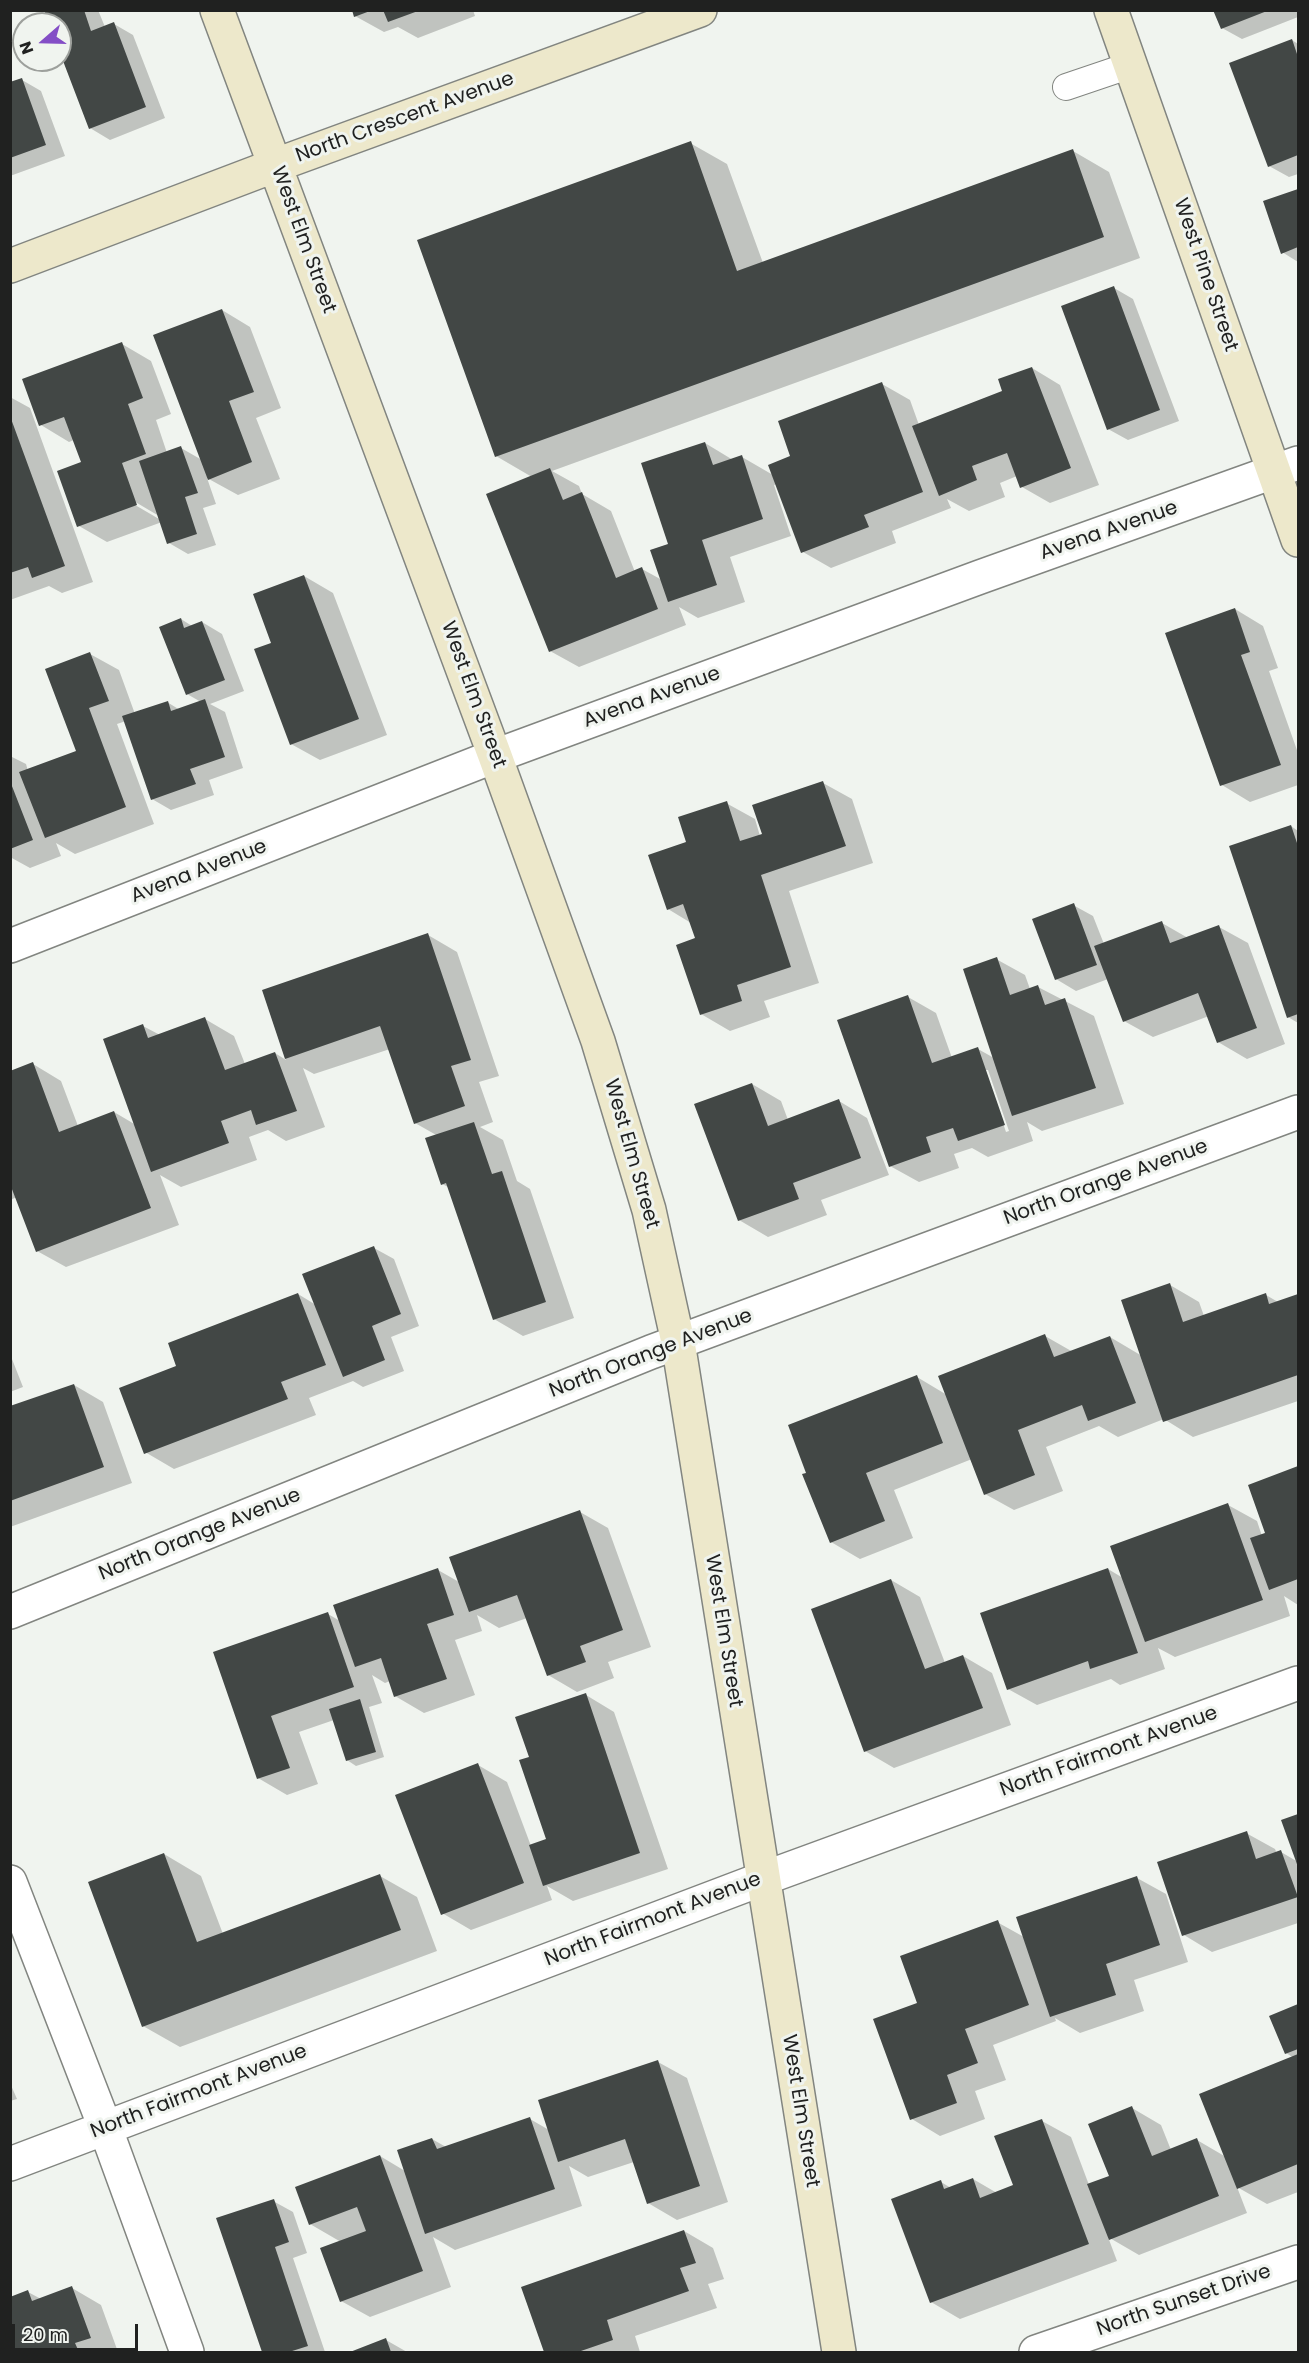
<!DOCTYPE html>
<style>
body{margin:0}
#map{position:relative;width:1309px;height:2363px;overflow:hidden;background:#f0f4ef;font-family:Poppins,sans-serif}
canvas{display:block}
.frame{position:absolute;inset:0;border:12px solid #202120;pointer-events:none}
.north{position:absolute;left:12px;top:12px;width:60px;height:60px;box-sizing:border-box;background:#f0f4ef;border:2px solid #9da09c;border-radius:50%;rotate:250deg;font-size:16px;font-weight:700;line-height:24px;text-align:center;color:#202120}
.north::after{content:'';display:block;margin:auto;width:21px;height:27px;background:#844ec6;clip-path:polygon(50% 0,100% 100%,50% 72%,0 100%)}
.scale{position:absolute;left:12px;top:2324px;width:126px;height:27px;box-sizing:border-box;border:3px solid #202120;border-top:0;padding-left:8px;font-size:18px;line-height:21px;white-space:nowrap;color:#202120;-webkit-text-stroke:4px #f0f4ef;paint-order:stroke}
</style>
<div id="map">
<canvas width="1309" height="2363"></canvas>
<div class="frame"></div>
<div class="north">N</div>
<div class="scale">20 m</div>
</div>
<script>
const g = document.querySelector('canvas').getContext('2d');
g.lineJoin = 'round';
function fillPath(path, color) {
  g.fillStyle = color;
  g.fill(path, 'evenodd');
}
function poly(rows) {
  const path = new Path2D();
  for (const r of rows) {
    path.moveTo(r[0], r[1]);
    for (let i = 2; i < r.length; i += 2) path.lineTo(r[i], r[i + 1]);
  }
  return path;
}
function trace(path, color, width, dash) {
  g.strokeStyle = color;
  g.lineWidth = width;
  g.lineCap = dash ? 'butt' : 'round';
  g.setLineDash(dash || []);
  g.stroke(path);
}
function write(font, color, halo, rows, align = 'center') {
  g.font = font + ' Poppins,sans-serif';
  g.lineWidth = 6;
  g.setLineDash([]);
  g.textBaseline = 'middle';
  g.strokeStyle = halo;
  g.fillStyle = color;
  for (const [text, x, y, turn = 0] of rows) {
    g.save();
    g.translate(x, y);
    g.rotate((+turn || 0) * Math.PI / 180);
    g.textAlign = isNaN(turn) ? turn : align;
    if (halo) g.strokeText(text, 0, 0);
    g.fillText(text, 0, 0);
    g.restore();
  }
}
const shadow = poly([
 [45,10,98,10,105,27,114,24,133,35,165,118,110,140,90,128,60,49,60,24,51,24],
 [353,10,473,10,475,16,418,38,398,27,384,32,355,16],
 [1215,10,1298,10,1298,17,1242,39,1222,28],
 [1292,40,1298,44,1298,174,1289,177,1269,166],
 [22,80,41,91,65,156,10,176,10,84],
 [690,143,727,164,763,263,1073,151,1109,172,1140,258,552,471,579,486,582,494,611,511,635,572,642,569,662,580,670,545,705,443,733,460,742,457,773,475,882,384,910,400,919,425,1004,392,1032,368,1060,385,1099,485,1050,503,1022,487,1017,476,1000,483,1005,497,969,511,947,499,951,508,892,531,896,543,831,568,803,552,777,484,774,485,791,536,730,557,745,602,698,618,679,607,686,625,579,667,550,651,532,477,496,456],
 [1298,191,1298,262,1282,252,1265,202],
 [1114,288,1133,299,1179,421,1128,440,1108,429],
 [222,310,250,327,281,408,256,418,280,479,238,495,207,478,216,504,203,508,216,545,188,554,169,543,162,522,107,542,79,526,83,463,74,440,69,442,41,425,122,344,151,361,171,414,156,420,167,453,181,448,202,460],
 [132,500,159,516,159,519,130,502],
 [10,397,30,408,93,582,62,593,49,586,10,600],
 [304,576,333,593,387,735,320,760,291,744,273,644],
 [1235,609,1263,626,1278,668,1269,671,1298,753,1298,785,1250,802,1222,785],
 [181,619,192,626,202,622,222,634,244,691,210,704,225,712,243,768,209,780,214,795,171,810,152,799,126,721,117,724,154,824,75,854,56,843,61,856,30,868,10,857,10,756,26,764,28,771,78,751,90,654,119,670,135,714,167,702,180,710,201,702,187,694],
 [823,783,852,799,873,863,789,891,819,983,764,1001,770,1017,730,1031,701,1014,697,939,691,923,668,909,688,843,726,803,755,819,760,836],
 [1291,826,1298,831,1298,1023,1288,1017],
 [1073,905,1093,916,1104,944,1162,923,1188,938,1219,927,1248,943,1285,1044,1247,1059,1218,1042,1209,1016,1153,1037,1124,1021,1108,979,1076,991,1056,979],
 [428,935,457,952,499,1076,479,1082,493,1122,480,1127,503,1140,517,1181,530,1189,574,1318,523,1336,494,1319,450,1188,442,1184,438,1136,415,1123,390,1049,314,1074,303,1068,325,1127,286,1141,268,1130,249,1137,257,1160,181,1187,160,1175,179,1225,66,1267,37,1251,17,1197,10,1200,10,1072,33,1064,61,1081,78,1126,114,1112,136,1125,143,1026,160,1035,205,1019,234,1036,245,1064,275,1053,286,1060,263,991],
 [996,959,1025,975,1030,989,1038,987,1094,1016,1124,1104,1042,1131,1027,1122,1033,1141,988,1157,972,1148,954,1154,959,1168,919,1182,890,1166,908,997,936,1013,952,1058,978,1049,994,1058],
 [985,1070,988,1070,1009,1131,1006,1132],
 [752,1084,781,1101,788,1120,839,1101,867,1118,889,1175,821,1200,827,1215,768,1237,739,1220],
 [374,1248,394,1259,419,1326,391,1337,404,1371,363,1387,353,1381,309,1398,316,1415,174,1469,145,1452,178,1367,298,1294,316,1305],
 [1170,1285,1199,1302,1204,1316,1266,1295,1278,1302,1298,1295,1298,1401,1193,1437,1164,1419,1118,1437,1099,1426,1046,1447,1063,1491,1014,1510,985,1494,972,1459,894,1490,913,1538,860,1559,831,1542,804,1475,917,1377,947,1395,1045,1336,1073,1352,1110,1337,1142,1356],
 [10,1354,23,1387,10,1392],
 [74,1385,103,1402,132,1483,10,1527,10,1405,11,1408],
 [1298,1468,1298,1605,1284,1596,1290,1616,1175,1657,1158,1648,1165,1669,1120,1685,1111,1679,1037,1705,1008,1689,1108,1569,1123,1578,1228,1505,1257,1521,1262,1536,1267,1534,1250,1486],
 [580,1512,608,1528,651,1647,608,1662,614,1678,577,1692,548,1675,527,1618,499,1628,477,1615,482,1631,455,1640,475,1695,424,1713,395,1696,390,1681,385,1683,372,1675,382,1703,369,1707,384,1757,356,1766,347,1760,334,1720,299,1732,318,1784,287,1795,258,1778,215,1653,328,1614,340,1621,438,1570,459,1582],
 [891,1580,920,1597,945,1663,963,1656,992,1673,1011,1725,894,1768,865,1751],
 [586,1695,614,1712,668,1869,573,1901,547,1886,552,1900,471,1930,442,1913,478,1765,507,1782,531,1846,548,1840,531,1758],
 [1298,1815,1298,1923,1212,1952,1184,1935,1246,1833,1275,1849,1277,1854,1281,1852,1298,1862,1283,1821],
 [164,1854,201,1876,223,1934,380,1876,417,1897,437,1951,180,2047,143,2026],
 [1137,1878,1166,1894,1188,1962,1134,1980,1144,2011,1080,2033,1055,2018,1056,2021,993,2045,1006,2080,975,2091,985,2119,940,2136,912,2119,919,2004,997,1922,1024,1937],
 [1298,2005,1298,2192,1267,2204,1237,2187,1247,2213,1139,2255,1108,2237,1117,2261,960,2319,931,2302,941,2182,951,2188,973,2179,997,2193,1014,2186,1042,2121,1071,2137,1089,2185,1111,2177,1132,2108,1161,2125,1171,2150,1197,2140,1226,2157,1294,2058,1286,2053,1271,2017],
 [658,2062,687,2078,728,2202,677,2220,648,2203,634,2162,588,2177,569,2166,582,2206,455,2250,433,2237,451,2287,370,2317,341,2301,341,2242,310,2224,380,2156,405,2171,432,2139,446,2147,530,2119,549,2130],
 [10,2083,17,2099,10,2101],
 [273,2201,293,2212,307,2253,293,2258,325,2352,263,2352,218,2219],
 [684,2231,713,2248,724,2279,708,2284,717,2308,635,2336,640,2352,546,2352,523,2288],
 [72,2288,101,2305,118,2352,10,2352,10,2298,28,2292,41,2299],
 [386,2340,407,2352,354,2352]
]);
const building = poly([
 [44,10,84,10,91,31,114,22,146,107,89,129,60,53,60,24,49,24],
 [352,10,370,10,370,11,354,17],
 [383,10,418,10,418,11,388,22],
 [1213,10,1267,10,1267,11,1221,29],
 [1292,39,1298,57,1298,155,1268,167,1229,63],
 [22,78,46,145,10,158,10,82],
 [691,141,737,271,1073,149,1104,237,495,457,417,240],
 [1298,189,1298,247,1281,254,1263,201],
 [1114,286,1160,410,1107,430,1061,306],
 [222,309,254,392,229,401,252,462,208,480,153,335],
 [122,342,143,398,128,404,146,454,122,463,137,505,77,527,57,471,81,462,64,417,39,426,22,379],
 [1032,367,1071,468,1020,488,1007,453,972,466,977,480,939,496,912,426,1002,391,998,379],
 [882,382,923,492,864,515,869,527,801,553,768,465,790,456,778,421],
 [10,416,65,566,32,578,28,567,10,573],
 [705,442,713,465,742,455,763,519,702,540,717,585,668,602,650,550,668,544,641,463],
 [181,446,198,493,185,497,197,534,167,544,139,461],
 [550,468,563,500,582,492,616,578,642,567,658,609,549,652,486,494],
 [304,575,359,719,290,745,254,649,271,643,253,594],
 [1235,608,1250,652,1241,655,1281,765,1220,786,1165,633],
 [181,618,184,628,202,621,225,680,186,695,159,627],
 [90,652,109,701,89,708,126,807,45,838,19,772,76,751,45,669],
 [205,699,225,757,190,769,196,784,151,800,122,716,168,701,171,711],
 [10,781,33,840,10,849],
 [823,781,846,846,761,875,791,967,737,985,742,1001,700,1015,676,945,695,938,683,904,667,910,648,855,686,842,678,817,727,801,740,841,762,834,752,805],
 [1291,825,1298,846,1298,1014,1287,1018,1229,846],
 [1074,903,1097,965,1055,980,1032,919],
 [1162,921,1170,943,1219,925,1257,1028,1217,1043,1198,993,1123,1022,1094,946],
 [428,933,471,1060,451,1066,465,1106,414,1124,380,1026,285,1059,262,990],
 [997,957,1010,995,1038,985,1045,1005,1065,998,1096,1088,1012,1116,963,969],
 [908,995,932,1063,978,1047,1005,1125,958,1141,953,1128,926,1137,931,1152,889,1167,837,1020],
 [205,1017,225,1070,275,1052,297,1111,256,1125,251,1110,221,1121,229,1143,151,1172,103,1039,143,1024,148,1038],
 [33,1062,59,1132,114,1111,151,1208,36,1252,10,1184,10,1071],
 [752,1083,768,1126,839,1099,861,1158,793,1183,799,1199,738,1221,694,1104],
 [474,1122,492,1174,502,1171,546,1302,493,1320,446,1183,441,1185,425,1138],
 [374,1246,401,1314,372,1326,385,1360,343,1377,302,1274],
 [1170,1283,1183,1322,1266,1293,1269,1304,1298,1294,1298,1375,1163,1422,1121,1300],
 [298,1293,326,1365,281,1382,288,1399,144,1454,119,1388,176,1366,168,1343],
 [1045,1334,1054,1357,1110,1336,1136,1403,1088,1421,1082,1405,1018,1430,1035,1475,984,1495,938,1376],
 [917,1375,943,1443,866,1473,885,1521,830,1543,802,1474,806,1473,788,1425],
 [74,1384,104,1467,10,1501,10,1406],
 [1298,1466,1298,1579,1269,1590,1250,1538,1265,1533,1248,1485],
 [1228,1503,1263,1600,1145,1642,1110,1546],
 [580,1510,623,1630,580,1646,586,1662,547,1676,517,1595,469,1612,449,1557],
 [438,1568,454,1615,427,1624,447,1679,394,1697,381,1658,355,1667,333,1605],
 [1108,1568,1138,1653,1090,1669,1088,1661,1007,1690,980,1613],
 [891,1579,925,1669,963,1655,983,1708,864,1752,811,1609],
 [328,1612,354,1687,271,1716,290,1768,257,1779,213,1652],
 [586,1693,640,1853,543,1886,529,1845,546,1839,519,1760,529,1757,515,1717],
 [360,1699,376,1752,346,1761,329,1709],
 [478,1763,524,1883,441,1915,395,1795],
 [1298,1814,1298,1867,1281,1820],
 [1247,1831,1256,1859,1281,1850,1298,1897,1182,1936,1157,1862],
 [164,1853,197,1942,380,1874,401,1930,142,2027,88,1882],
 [1137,1876,1160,1945,1106,1964,1116,1995,1050,2017,1016,1917],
 [998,1920,1029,2005,965,2029,978,2063,947,2075,957,2103,910,2120,873,2019,917,2003,900,1956],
 [1298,2004,1298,2049,1285,2054,1269,2016],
 [1298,2054,1298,2164,1237,2189,1199,2094],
 [658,2060,700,2186,647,2204,625,2139,558,2162,538,2100],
 [1132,2106,1152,2156,1197,2138,1219,2196,1109,2240,1087,2184,1109,2176,1088,2124],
 [530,2117,555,2189,425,2234,397,2150,432,2138,437,2149],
 [1042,2119,1089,2244,930,2303,891,2199,941,2180,944,2189,973,2178,980,2198,1013,2185,994,2136],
 [380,2155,423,2271,340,2302,320,2248,366,2231,357,2207,309,2225,295,2187],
 [274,2199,289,2242,275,2247,308,2346,289,2352,262,2352,216,2218],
 [684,2230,696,2263,680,2268,689,2291,607,2320,613,2340,578,2352,544,2352,521,2287],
 [72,2286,91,2338,75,2343,79,2352,10,2352,10,2297,28,2290,32,2301],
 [386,2338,391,2352,350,2352]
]);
const lane = poly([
 [1066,87,1131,65]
]);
const street = poly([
 [10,946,495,756,980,577,1298,463],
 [10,1612,651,1352,1298,1112],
 [10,1882,105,2127,187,2352],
 [10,2164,762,1879,1298,1683],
 [1036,2352,1298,2262]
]);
const secondary = poly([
 [217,10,495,756,598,1041,649,1210,678,1342,839,2352],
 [1111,10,1298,540],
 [10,266,276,165,700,10]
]);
const streetNames = [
 ["North Crescent Avenue",405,118,-20],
 ["West Elm Street",303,240,70],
 ["West Pine Street",1205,275,71],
 ["Avena Avenue",1109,531,-19],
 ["West Elm Street",473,695,70],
 ["Avena Avenue",652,698,-20],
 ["Avena Avenue",199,872,-21],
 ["West Elm Street",631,1154,74],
 ["North Orange Avenue",1106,1183,-20],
 ["North Orange Avenue",651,1354,-21],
 ["North Orange Avenue",200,1535,-22],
 ["West Elm Street",723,1631,81],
 ["North Fairmont Avenue",1109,1752,-20],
 ["North Fairmont Avenue",653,1920,-21],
 ["North Fairmont Avenue",199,2092,-21],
 ["West Elm Street",800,2111,81],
 ["North Sunset Drive",1184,2301,-19]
];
fillPath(shadow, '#0003');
fillPath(building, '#424745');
trace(lane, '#828580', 28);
trace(street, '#828580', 36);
trace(secondary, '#828580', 36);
trace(lane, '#fff', 26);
trace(street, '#fff', 33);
trace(secondary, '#ede8cb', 33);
write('20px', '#202120', '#f0f4ef', streetNames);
</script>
